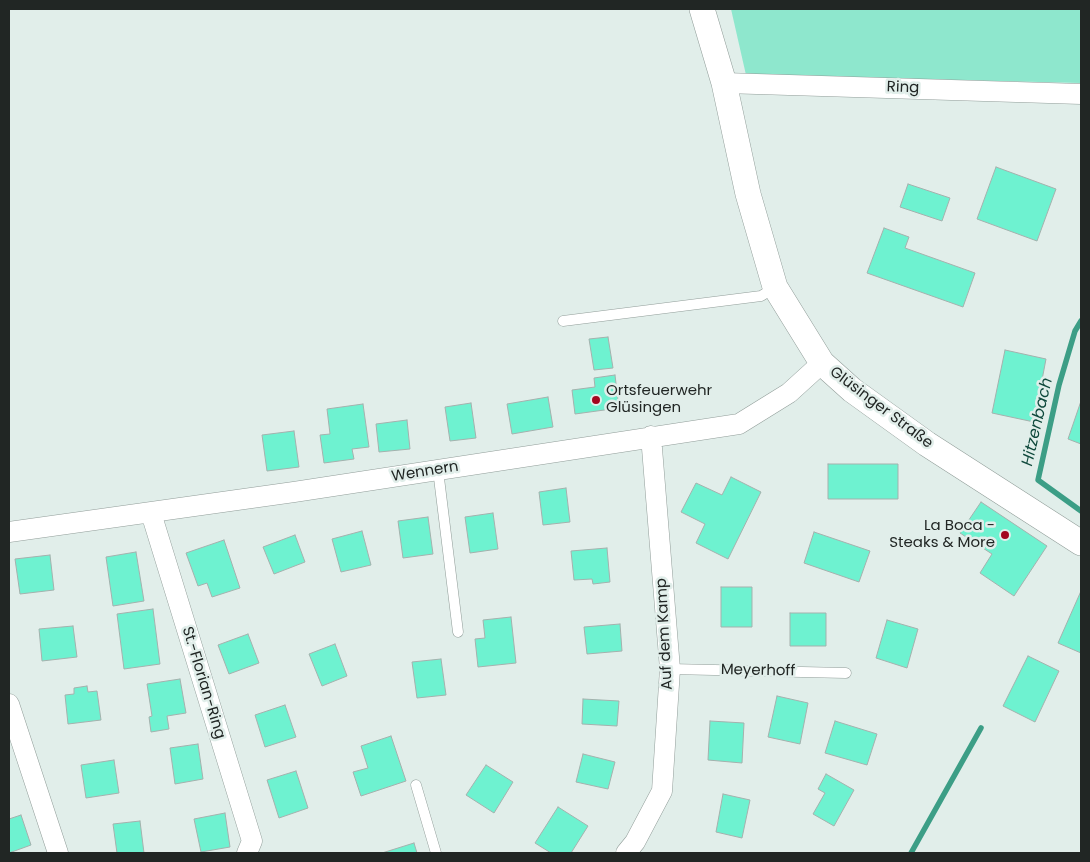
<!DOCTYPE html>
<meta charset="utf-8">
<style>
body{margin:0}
#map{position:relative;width:1090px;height:862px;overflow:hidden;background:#e1eeea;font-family:Poppins,sans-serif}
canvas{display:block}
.frame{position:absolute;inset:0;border:10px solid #212624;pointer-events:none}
</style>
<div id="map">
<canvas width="1090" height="862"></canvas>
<div class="frame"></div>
</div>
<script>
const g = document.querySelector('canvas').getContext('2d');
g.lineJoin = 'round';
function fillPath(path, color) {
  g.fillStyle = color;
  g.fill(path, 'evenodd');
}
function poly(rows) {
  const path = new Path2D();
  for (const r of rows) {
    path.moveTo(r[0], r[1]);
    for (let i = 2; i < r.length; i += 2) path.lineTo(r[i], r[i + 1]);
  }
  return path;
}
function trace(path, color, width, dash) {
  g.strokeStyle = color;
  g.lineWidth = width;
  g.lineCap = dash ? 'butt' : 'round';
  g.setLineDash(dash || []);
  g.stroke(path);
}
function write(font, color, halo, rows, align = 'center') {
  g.font = font + ' Poppins,sans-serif';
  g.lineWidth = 5;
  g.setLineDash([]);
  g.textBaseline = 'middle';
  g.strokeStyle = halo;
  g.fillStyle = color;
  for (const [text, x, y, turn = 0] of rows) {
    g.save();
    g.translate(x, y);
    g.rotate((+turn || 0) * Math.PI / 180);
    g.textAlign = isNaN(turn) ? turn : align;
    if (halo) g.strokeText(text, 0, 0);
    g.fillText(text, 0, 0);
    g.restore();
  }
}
const green = poly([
 [731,9,1081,9,1081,83,746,75]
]);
const stream = poly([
 [1081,321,1075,331,1059,385,1038,480,1081,511],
 [911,853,981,728]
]);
const building = poly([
 [996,167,1056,189,1037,241,977,219,996,167],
 [908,184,950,198,942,221,900,207,908,184],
 [884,228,909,237,905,248,975,273,963,307,867,273,884,228],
 [608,337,613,368,594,370,589,339,608,337],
 [1005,350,1046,359,1034,422,992,413,1005,350],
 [615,375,619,408,575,414,572,390,595,387,594,378,615,375],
 [548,397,553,427,512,434,507,404,548,397],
 [1081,401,1081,444,1068,439,1081,401],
 [471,403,476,438,450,441,445,407,471,403],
 [363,404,369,447,352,449,354,459,324,463,320,435,330,434,327,409,363,404],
 [407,420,410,449,379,452,376,424,407,420],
 [294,431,299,467,267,471,262,435,294,431],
 [828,464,898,464,898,499,828,499,828,464],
 [731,477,761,492,728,559,696,543,705,524,681,512,696,483,722,495,731,477],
 [566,488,570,522,543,525,539,492,566,488],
 [981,502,1047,546,1014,596,980,573,992,554,960,533,981,502],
 [493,513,498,549,470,553,465,517,493,513],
 [428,517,433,554,403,558,398,521,428,517],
 [362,531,371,565,341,572,332,539,362,531],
 [814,532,870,551,859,582,804,563,814,532],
 [295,535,305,562,274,574,263,547,295,535],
 [224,540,240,588,212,597,207,583,198,586,186,553,224,540],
 [607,548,610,582,593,584,592,579,574,580,571,551,607,548],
 [136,552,144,601,113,606,106,557,136,552],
 [50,555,54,590,20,594,15,559,50,555],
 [721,587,752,587,752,627,721,627,721,587],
 [1081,591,1081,653,1058,643,1081,591],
 [153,609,160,664,124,669,117,614,153,609],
 [790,613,826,613,826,646,790,646,790,613],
 [511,617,516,663,478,667,475,639,485,638,483,620,511,617],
 [887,620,918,629,907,668,876,658,887,620],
 [620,624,622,651,587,654,584,627,620,624],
 [73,626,77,657,42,661,39,629,73,626],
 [248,634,259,663,229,674,218,645,248,634],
 [335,644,347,676,322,686,309,654,335,644],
 [1028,656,1059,671,1035,722,1003,706,1028,656],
 [441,659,446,695,417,698,412,662,441,659],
 [180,679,186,713,167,716,169,729,151,732,149,717,152,716,147,684,180,679],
 [87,686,88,692,97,691,101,720,68,724,65,695,74,694,74,688,87,686],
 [777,696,808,703,800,744,768,737,777,696],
 [583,699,619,701,617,726,582,724,583,699],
 [285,705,296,737,265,747,255,715,285,705],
 [710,721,744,723,742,763,708,760,710,721],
 [835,721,877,734,867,765,825,753,835,721],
 [391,736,406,781,361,796,353,772,368,768,361,746,391,736],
 [198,744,203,779,175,784,170,748,198,744],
 [583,754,615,762,608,789,576,782,583,754],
 [114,760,119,793,86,798,81,765,114,760],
 [486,765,513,782,494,813,466,795,486,765],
 [296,771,308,808,279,818,267,780,296,771],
 [826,774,854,790,834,826,813,814,825,793,818,789,826,774],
 [723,794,750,800,742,838,716,832,723,794],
 [558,807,588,826,571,853,551,853,535,843,558,807],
 [225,813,230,847,201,852,194,819,225,813],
 [21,815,31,845,9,853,9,819,21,815],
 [140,821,144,853,117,853,113,824,140,821],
 [414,843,417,853,382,853,414,843]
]);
const service = poly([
 [563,321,761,296,774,288],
 [438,470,458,632],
 [670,669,846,673],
 [416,785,436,853]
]);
const minor = poly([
 [724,83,1081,94],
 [151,513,252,841,247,853],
 [9,532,294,492,739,424,789,393,822,363],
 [9,704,58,853],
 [626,853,635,842,662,791,670,669,651,436]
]);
const tertiary = poly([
 [702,9,724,83,748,194,775,287,822,363,852,390,927,444,1081,543]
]);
const markers = [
 [596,400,5,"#a3061e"],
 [1005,535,5,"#a3061e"]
];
const streetNames = [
 ["Ring",903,88,2],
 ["Glüsinger Straße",881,408,37],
 ["Wennern",425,472,-9],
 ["Auf dem Kamp",665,634,-93],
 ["Meyerhoff",758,671,1],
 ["St.-Florian-Ring",203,683,73]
];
const poiNames = [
 ["Ortsfeuerwehr",606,391],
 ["Glüsingen",606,408],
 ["La Boca -",995,526,"right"],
 ["Steaks & More",995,543,"right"]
];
const waterNames = [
 ["Hitzenbach",1038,422,-77]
];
fillPath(green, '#8ee7cd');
trace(stream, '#3c9e86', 5.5);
fillPath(building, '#6ef2d0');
trace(building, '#a4b1ad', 1);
trace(service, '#919d99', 11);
trace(minor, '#919d99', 21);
trace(tertiary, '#919d99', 26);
trace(service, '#fff', 10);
trace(minor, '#fff', 20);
trace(tertiary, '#fff', 25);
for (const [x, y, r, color] of markers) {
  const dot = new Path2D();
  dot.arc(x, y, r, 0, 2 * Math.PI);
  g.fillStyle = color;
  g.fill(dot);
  trace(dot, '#e1eeea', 2);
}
write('15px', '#212624', '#e1eeea', streetNames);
write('15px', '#212624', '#e1eeea', poiNames, 'left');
write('italic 16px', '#0f493c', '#e1eeea', waterNames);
</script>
